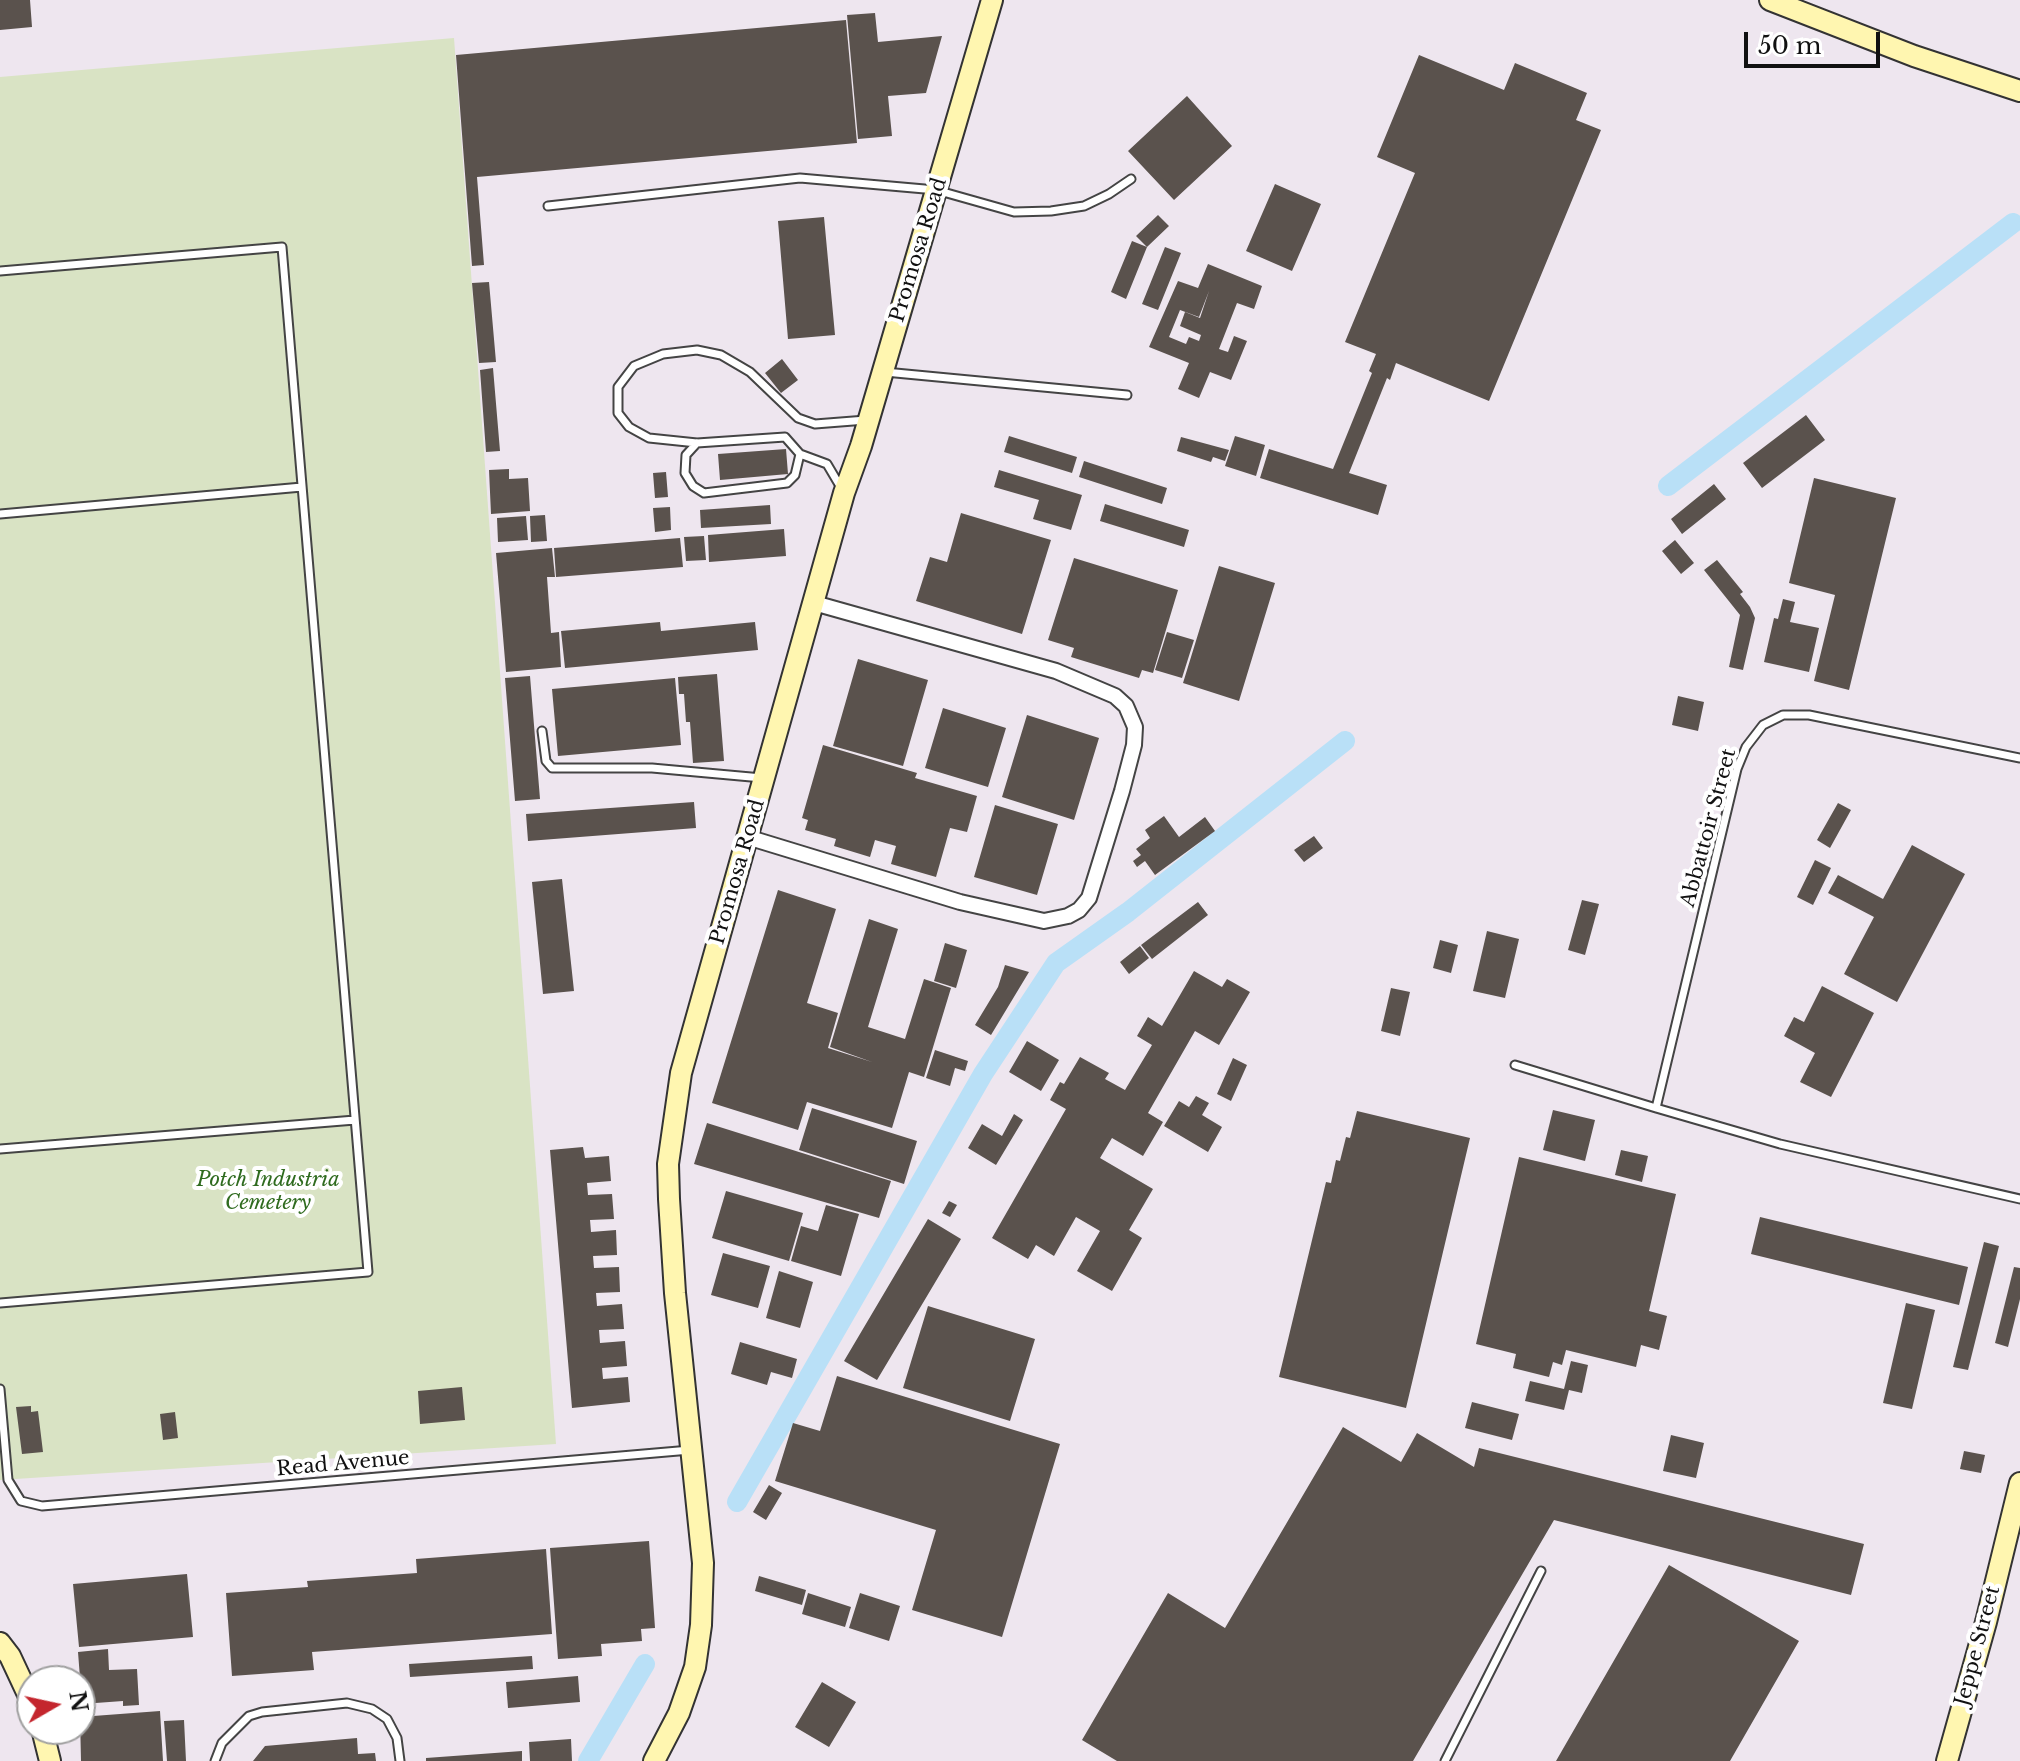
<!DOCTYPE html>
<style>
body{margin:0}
#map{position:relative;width:2020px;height:1761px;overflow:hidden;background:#fffdf5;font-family:"Libre Baskerville",serif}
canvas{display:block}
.north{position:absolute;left:16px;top:1665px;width:80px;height:80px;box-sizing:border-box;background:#fff;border:2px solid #a0a0a0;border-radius:50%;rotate:81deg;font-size:22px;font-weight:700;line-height:32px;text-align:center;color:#111}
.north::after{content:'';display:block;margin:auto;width:28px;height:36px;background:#c4262e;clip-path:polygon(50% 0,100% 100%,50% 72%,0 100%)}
.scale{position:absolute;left:1744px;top:32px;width:136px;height:36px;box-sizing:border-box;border:4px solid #111;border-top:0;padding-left:10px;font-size:24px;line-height:28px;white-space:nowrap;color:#111;-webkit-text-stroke:6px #fff;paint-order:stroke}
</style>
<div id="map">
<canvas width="2020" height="1761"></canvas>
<div class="north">N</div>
<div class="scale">50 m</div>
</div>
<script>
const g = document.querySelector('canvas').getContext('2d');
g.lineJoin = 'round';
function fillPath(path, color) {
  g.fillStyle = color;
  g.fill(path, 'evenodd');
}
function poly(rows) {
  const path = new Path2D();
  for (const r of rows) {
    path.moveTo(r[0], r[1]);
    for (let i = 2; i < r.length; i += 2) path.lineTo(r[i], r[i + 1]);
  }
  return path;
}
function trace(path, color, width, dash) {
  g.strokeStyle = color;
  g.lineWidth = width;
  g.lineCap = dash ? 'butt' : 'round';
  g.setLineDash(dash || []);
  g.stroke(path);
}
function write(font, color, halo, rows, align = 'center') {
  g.font = font + ' "Libre Baskerville",serif';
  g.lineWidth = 8;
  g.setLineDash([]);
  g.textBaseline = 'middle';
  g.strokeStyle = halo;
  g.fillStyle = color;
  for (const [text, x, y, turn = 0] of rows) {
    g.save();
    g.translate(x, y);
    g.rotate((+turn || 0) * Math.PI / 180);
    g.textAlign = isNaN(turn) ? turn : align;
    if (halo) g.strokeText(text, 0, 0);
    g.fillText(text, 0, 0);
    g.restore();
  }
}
const industrial = poly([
 [0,0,2020,0,2020,1761,0,1761],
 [32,1681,80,1681,80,1729,32,1729]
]);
const cemetery = poly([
 [454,38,556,1444,0,1480,0,77]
]);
const canal = poly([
 [1668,486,2013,223],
 [737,1502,983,1074,1056,963,1128,912,1345,741],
 [588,1761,645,1664]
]);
const building = poly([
 [0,0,30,0,32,27,0,30],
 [875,13,878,42,942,36,926,93,888,96,892,136,858,139,847,15],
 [846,20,857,143,477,177,484,265,472,266,456,55],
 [1419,55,1504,90,1515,63,1587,93,1576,120,1601,130,1489,401,1396,363,1390,380,1387,378,1349,473,1387,485,1378,515,1260,478,1269,449,1333,469,1372,373,1369,371,1376,354,1345,342,1415,173,1377,157],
 [1187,96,1232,146,1174,200,1128,151],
 [1275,184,1321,204,1292,271,1246,251],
 [1158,215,1169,226,1147,247,1126,299,1111,292,1132,241,1147,247,1136,236],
 [824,217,835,335,788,339,778,221],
 [1165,247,1181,253,1158,310,1142,304],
 [1208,264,1262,286,1254,309,1237,303,1219,349,1228,352,1234,336,1247,341,1231,380,1210,372,1199,398,1178,389,1189,363,1149,347,1178,281,1198,288],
 [1209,291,1200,318,1185,312,1180,326,1201,335,1199,341,1189,337,1186,344,1169,337,1180,310,1199,317],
 [489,282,496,362,479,363,472,283],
 [782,359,798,380,781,393,765,373],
 [493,368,500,451,486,452,480,370],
 [1806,415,1825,440,1762,488,1743,463],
 [1009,436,1077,457,1072,473,1004,452],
 [1235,436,1265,445,1256,476,1225,466],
 [1181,437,1229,450,1225,461,1213,457,1211,462,1177,451],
 [786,449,788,474,720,480,718,454],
 [1084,461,1167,488,1162,504,1079,477],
 [509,469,509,479,528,478,530,511,491,514,489,470],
 [999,470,1082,495,1071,530,1033,519,1039,500,994,487],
 [666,472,668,497,655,498,653,473],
 [1814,478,1896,498,1849,690,1814,681,1835,595,1789,583],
 [1714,484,1726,499,1682,534,1671,519],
 [1105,504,1189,530,1184,547,1100,521],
 [770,505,771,524,701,528,700,510],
 [670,507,671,530,655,532,653,508],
 [961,513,1051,540,1022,634,916,601,930,557,947,562],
 [545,515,547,541,531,542,530,516],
 [526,516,528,540,498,542,497,518],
 [784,529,786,556,709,562,708,535],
 [704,536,706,560,686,561,684,537],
 [680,538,683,567,556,577,554,548],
 [1675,540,1694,563,1681,574,1662,551],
 [552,548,555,577,547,577,551,633,559,632,561,667,506,672,496,553],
 [1074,558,1178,590,1153,673,1142,670,1139,678,1071,657,1074,648,1048,640],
 [1717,560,1743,592,1740,594,1750,607,1755,618,1743,670,1729,667,1740,615,1704,570],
 [1219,566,1275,583,1239,701,1183,683],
 [1783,599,1795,602,1790,622,1819,628,1809,672,1764,662,1774,618,1778,619],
 [660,622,661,631,755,622,758,650,565,668,561,631],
 [1167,632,1194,640,1182,678,1155,670],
 [858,659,928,680,903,766,833,746],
 [717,674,724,761,693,763,690,722,686,722,684,694,679,694,678,677],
 [530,676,540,799,515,801,505,678],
 [675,678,681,745,558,756,552,689],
 [1678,696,1704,702,1698,731,1672,725],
 [943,708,1006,728,988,787,925,768],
 [1027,715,1099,738,1074,820,1002,797],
 [823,745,917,773,915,778,977,796,967,832,950,828,936,877,891,864,896,846,875,840,870,857,834,846,836,839,805,830,808,820,802,818],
 [694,802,696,828,528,841,526,814],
 [1838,803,1851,810,1830,848,1817,840],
 [995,805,1058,824,1037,895,974,877],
 [1164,816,1179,837,1205,817,1215,831,1155,875,1145,861,1137,867,1133,861,1141,855,1136,849,1150,838,1145,830],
 [1314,836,1323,848,1304,862,1294,850],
 [1912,845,1965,874,1897,1002,1844,974,1874,917,1828,893,1838,875,1883,899],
 [1815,860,1831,868,1813,905,1797,897],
 [562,879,574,991,543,994,532,882],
 [778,890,836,909,807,1003,838,1013,828,1048,872,1062,830,1047,869,919,898,929,868,1027,905,1039,924,979,951,988,924,1077,909,1072,892,1128,807,1102,798,1130,712,1103],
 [1582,900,1599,904,1585,955,1568,950],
 [1198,902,1208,915,1152,959,1141,945],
 [1487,931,1519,939,1505,998,1473,991],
 [1440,940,1458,945,1451,973,1433,968],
 [945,943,967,950,956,988,934,981],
 [1140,946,1149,958,1129,974,1120,962],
 [1005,965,1029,972,991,1035,975,1025,998,987],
 [1194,971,1222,987,1227,979,1250,992,1219,1045,1195,1031,1148,1113,1163,1122,1143,1156,1112,1138,1100,1158,1153,1189,1129,1230,1142,1238,1112,1291,1077,1271,1100,1231,1076,1217,1054,1256,1036,1245,1028,1259,992,1238,1066,1109,1050,1100,1060,1082,1064,1084,1080,1057,1109,1073,1105,1079,1125,1090,1152,1045,1137,1036,1148,1017,1162,1026],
 [1822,986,1874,1013,1831,1097,1800,1082,1815,1053,1784,1036,1794,1017,1804,1022],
 [1391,988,1410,992,1400,1036,1381,1031],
 [1027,1041,1059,1060,1041,1091,1009,1072],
 [935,1050,968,1061,965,1071,955,1068,950,1086,926,1078],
 [1233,1058,1247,1065,1231,1101,1217,1094],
 [1196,1096,1209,1103,1202,1115,1222,1127,1208,1152,1164,1126,1179,1101,1189,1107],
 [812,1108,917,1141,904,1184,799,1150],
 [1553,1110,1595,1120,1585,1161,1543,1150],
 [1357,1111,1470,1138,1406,1408,1279,1377,1326,1182,1331,1183,1336,1160,1340,1161,1346,1137,1350,1138],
 [1014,1114,1023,1120,996,1165,968,1148,982,1124,1002,1136],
 [707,1123,891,1181,879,1218,694,1164],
 [583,1147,585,1158,609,1156,611,1181,587,1183,588,1195,612,1194,614,1219,590,1220,591,1232,616,1230,617,1255,593,1256,594,1268,619,1267,620,1292,596,1293,597,1306,622,1304,624,1329,599,1330,600,1343,625,1341,627,1366,602,1368,603,1379,628,1377,630,1402,572,1408,550,1150],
 [1621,1150,1648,1156,1642,1182,1615,1175],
 [1519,1157,1676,1194,1649,1311,1667,1316,1659,1350,1641,1345,1636,1367,1566,1350,1562,1365,1553,1362,1549,1377,1513,1368,1516,1354,1476,1344],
 [726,1191,803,1213,789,1261,712,1238],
 [949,1201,957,1205,950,1217,942,1213],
 [826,1205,859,1214,841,1276,791,1261,801,1226,818,1231],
 [1760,1217,1968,1267,1959,1305,1751,1254],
 [928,1219,961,1239,877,1380,844,1361],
 [1984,1242,1999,1246,1968,1370,1953,1367],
 [723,1253,770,1266,758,1308,711,1295],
 [2014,1267,2020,1268,2020,1299,2008,1347,1995,1343],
 [779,1271,813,1282,800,1328,766,1318],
 [1906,1303,1935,1310,1912,1409,1883,1403],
 [928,1306,1035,1339,1010,1421,903,1388],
 [740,1342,797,1359,792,1378,771,1372,767,1385,731,1374],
 [1571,1361,1588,1365,1582,1393,1569,1390,1564,1410,1525,1401,1530,1381,1564,1389],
 [837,1376,1060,1444,1002,1637,912,1610,936,1530,775,1481,793,1423,820,1431],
 [462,1387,465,1420,420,1424,418,1391],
 [1472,1402,1519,1414,1512,1440,1465,1428],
 [31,1406,31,1412,38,1411,43,1452,22,1454,16,1407],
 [175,1412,178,1438,163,1440,160,1414],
 [1343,1427,1401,1462,1417,1433,1474,1467,1479,1448,1864,1544,1851,1595,1554,1520,1413,1761,1117,1761,1082,1740,1168,1593,1225,1628],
 [1671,1435,1704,1443,1696,1478,1663,1471],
 [1964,1451,1985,1455,1981,1473,1960,1469],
 [769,1485,782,1493,766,1520,753,1512],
 [649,1541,655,1628,641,1629,642,1641,601,1644,602,1656,558,1659,550,1548],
 [546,1549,552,1634,312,1652,314,1670,232,1676,226,1593,308,1587,307,1581,417,1573,416,1559],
 [1669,1565,1799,1641,1730,1761,1556,1761],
 [187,1574,193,1637,79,1647,73,1584],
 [759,1576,806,1590,802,1605,755,1591],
 [808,1593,851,1607,845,1627,802,1614],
 [860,1593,900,1606,889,1641,849,1628],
 [108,1649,109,1670,137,1669,139,1705,123,1706,123,1701,82,1704,78,1652],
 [532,1656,533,1669,410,1677,409,1664],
 [578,1676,580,1702,508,1708,506,1682],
 [822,1682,856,1702,829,1747,795,1727],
 [160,1711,163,1761,81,1761,80,1717],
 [184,1720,186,1761,167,1761,164,1721],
 [357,1738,358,1754,375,1753,376,1761,253,1761,265,1746],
 [571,1739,572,1761,530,1761,529,1742],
 [522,1751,522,1761,426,1761,426,1758]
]);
const lane = poly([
 [548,206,800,178,936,190,1014,212,1051,211,1084,206,1109,194,1131,179],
 [0,271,282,247,368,1272,0,1303],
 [885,372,1127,395],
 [697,443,686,455,685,473,693,486,704,493,787,483,795,475,800,454],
 [840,486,827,464,800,454,785,437,697,443,649,438,629,427,618,413,618,387,634,366,663,354,697,350,721,355,750,372,798,418,815,424,866,420],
 [0,514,302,487],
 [542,731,546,761,552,768,652,768,762,778],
 [2020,758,1809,715,1783,715,1763,725,1746,747,1737,769,1656,1108,1780,1144,2020,1199],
 [1515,1065,1656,1108],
 [0,1149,355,1120],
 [0,1389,8,1480,21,1501,42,1506,690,1450],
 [215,1761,222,1743,249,1716,262,1712,347,1703,372,1709,387,1719,397,1738,400,1761],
 [1445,1761,1541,1571]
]);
const street = poly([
 [747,837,960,902,1044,921,1068,916,1079,910,1089,898,1122,791,1134,745,1135,727,1126,706,1115,696,1056,671,814,603]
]);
const secondary = poly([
 [1770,0,1914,56,2020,91],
 [0,1643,10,1656,32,1703],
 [42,1729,50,1761],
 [654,1761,679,1713,695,1667,701,1625,703,1563,675,1293,669,1199,668,1164,681,1073,844,493,861,446,992,0],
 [1947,1761,1986,1622,2020,1483]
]);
const streetNames = [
 ["Promosa Road",919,250,-73],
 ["Abbattoir Street",1709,828,-75],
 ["Promosa Road",738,872,-74],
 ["Read Avenue",343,1464,-5],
 ["Jeppe Street",1978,1646,-75]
];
const parkNames = [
 ["Potch Industria",268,1180],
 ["Cemetery",268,1203]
];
fillPath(industrial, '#eee6ef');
fillPath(cemetery, '#d9e3c4');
trace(canal, '#b9e0f7', 20);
fillPath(building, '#5a524d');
trace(lane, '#444', 11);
trace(street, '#444', 18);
trace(secondary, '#333', 24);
trace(lane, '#fff', 7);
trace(street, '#fff', 14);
trace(secondary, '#fff6b0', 20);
write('20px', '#111', '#fff', streetNames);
write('italic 20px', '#2f6b1f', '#fff', parkNames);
</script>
